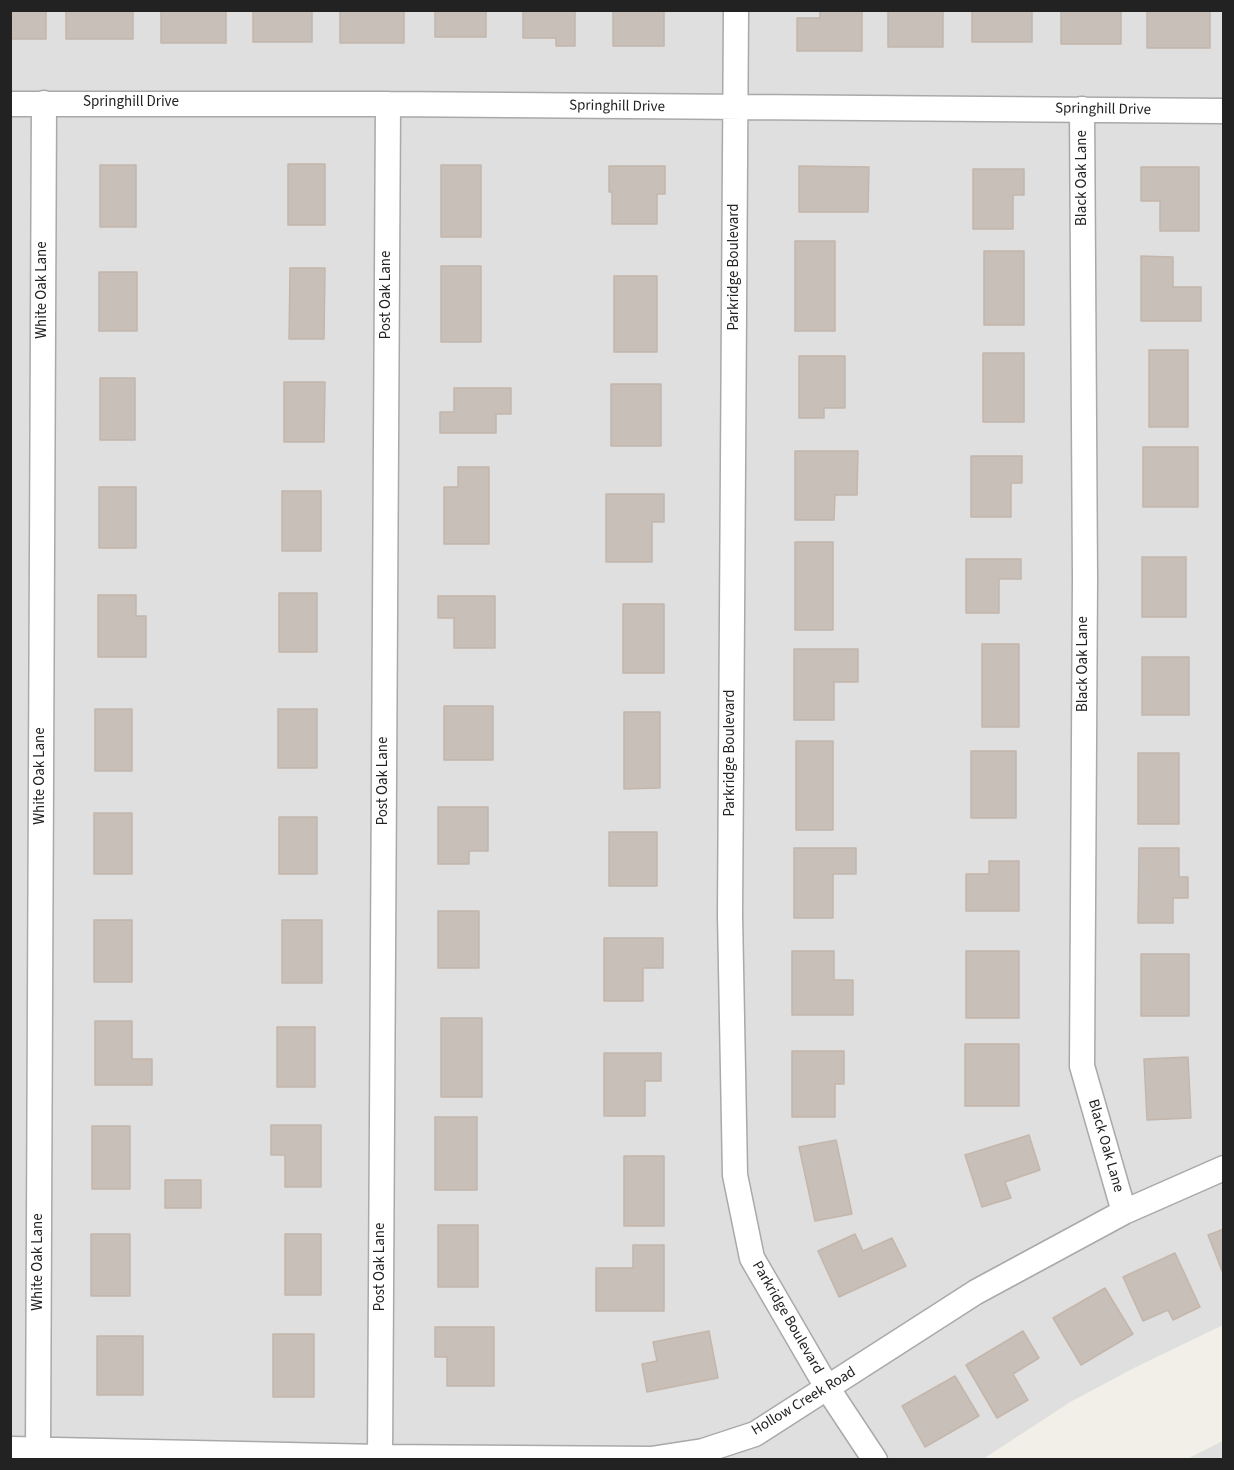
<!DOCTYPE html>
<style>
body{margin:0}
#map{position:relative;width:1234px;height:1470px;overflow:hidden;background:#f2efe9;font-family:"Source Sans 3",sans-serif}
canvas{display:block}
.frame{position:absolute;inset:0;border:12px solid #222;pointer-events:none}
</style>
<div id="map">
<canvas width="1234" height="1470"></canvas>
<div class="frame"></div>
</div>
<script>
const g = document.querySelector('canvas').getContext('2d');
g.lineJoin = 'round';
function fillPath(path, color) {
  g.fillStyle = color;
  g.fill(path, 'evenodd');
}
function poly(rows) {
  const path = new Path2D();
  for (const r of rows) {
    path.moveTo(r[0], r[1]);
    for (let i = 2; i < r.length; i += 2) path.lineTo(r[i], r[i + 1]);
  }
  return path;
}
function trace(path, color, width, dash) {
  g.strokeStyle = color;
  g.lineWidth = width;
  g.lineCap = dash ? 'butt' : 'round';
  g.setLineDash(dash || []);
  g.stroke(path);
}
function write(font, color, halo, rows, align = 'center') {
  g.font = font + ' "Source Sans 3",sans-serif';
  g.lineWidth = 4.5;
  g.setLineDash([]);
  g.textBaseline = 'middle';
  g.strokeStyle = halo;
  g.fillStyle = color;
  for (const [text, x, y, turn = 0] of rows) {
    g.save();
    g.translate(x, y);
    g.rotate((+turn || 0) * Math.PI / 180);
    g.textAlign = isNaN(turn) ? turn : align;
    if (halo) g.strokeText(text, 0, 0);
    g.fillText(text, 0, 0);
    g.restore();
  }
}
const residential = poly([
 [10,11,1223,11,1223,1325,1136,1367,1072,1401,983,1459,11,1459],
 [1223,1441,1223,1459,1187,1459]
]);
const building = poly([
 [10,10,46,10,46,39,10,39,10,10],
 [66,10,133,10,133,39,66,39,66,10],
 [161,10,226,10,226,43,161,43,161,10],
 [253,10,312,10,312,42,253,42,253,10],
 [340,10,404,10,404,43,340,43,340,10],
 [435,10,486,10,486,37,435,37,435,10],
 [523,10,575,10,575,46,556,46,556,38,523,38,523,10],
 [613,10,664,10,664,46,613,46,613,10],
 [820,10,862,10,862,51,797,51,797,18,820,18,820,10],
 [888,10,943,10,943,47,888,47,888,10],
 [972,10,1032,10,1032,42,972,42,972,10],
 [1061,10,1121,10,1121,44,1061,44,1061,10],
 [1147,10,1210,10,1210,48,1147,48,1147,10],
 [288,164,325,164,325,225,288,225,288,164],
 [100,165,136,165,136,227,100,227,100,165],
 [441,165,481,165,481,237,441,237,441,165],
 [609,166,665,166,665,194,657,194,657,224,612,224,612,192,609,192,609,166],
 [799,166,869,167,868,212,799,212,799,166],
 [1141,167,1199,167,1199,231,1160,231,1160,201,1141,201,1141,167],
 [973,169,1024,169,1024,195,1013,195,1013,229,973,229,973,169],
 [795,241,835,241,835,331,795,331,795,241],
 [984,251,1024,251,1024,325,984,325,984,251],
 [1141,256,1173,257,1173,287,1201,287,1201,321,1141,321,1141,256],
 [441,266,481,266,481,342,441,342,441,266],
 [290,268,325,268,324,339,289,339,290,268],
 [99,272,137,272,137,331,99,331,99,272],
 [614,276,657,276,657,352,614,352,614,276],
 [1149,350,1188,350,1188,427,1149,427,1149,350],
 [983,353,1024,353,1024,422,983,422,983,353],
 [799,356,845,356,845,408,824,408,824,418,799,418,799,356],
 [100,378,135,378,135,440,100,440,100,378],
 [284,382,325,382,324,442,284,442,284,382],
 [611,384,661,384,661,446,611,446,611,384],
 [454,388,511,388,511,414,496,414,496,433,440,433,440,412,454,412,454,388],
 [1143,447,1198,447,1198,507,1143,507,1143,447],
 [795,451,858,451,857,495,835,495,834,520,795,520,795,451],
 [971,456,1022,456,1022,483,1011,483,1011,517,971,517,971,456],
 [458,467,489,467,489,544,444,544,444,487,458,487,458,467],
 [99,487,136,487,136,548,99,548,99,487],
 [282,491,321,491,321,551,282,551,282,491],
 [606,494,664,494,664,522,652,522,652,562,606,562,606,494],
 [795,542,833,542,833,630,795,630,795,542],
 [1142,557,1186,557,1186,617,1142,617,1142,557],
 [966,559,1021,559,1021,579,999,579,999,613,966,613,966,559],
 [279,593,317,593,317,652,279,652,279,593],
 [98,595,136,595,136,616,146,616,146,657,98,657,98,595],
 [438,596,495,596,495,648,454,648,454,618,438,618,438,596],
 [623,604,664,604,664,673,623,673,623,604],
 [982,644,1019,644,1019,727,982,727,982,644],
 [794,649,858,649,858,682,834,682,834,720,794,720,794,649],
 [1142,657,1189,657,1189,715,1142,715,1142,657],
 [444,706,493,706,493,760,444,760,444,706],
 [95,709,132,709,132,771,95,771,95,709],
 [278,709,317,709,317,768,278,768,278,709],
 [624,712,660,712,660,788,624,789,624,712],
 [796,741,833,741,833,830,796,830,796,741],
 [971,751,1016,751,1016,818,971,818,971,751],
 [1138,753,1179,753,1179,824,1138,824,1138,753],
 [438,807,488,807,488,851,469,851,469,864,438,864,438,807],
 [94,813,132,813,132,874,94,874,94,813],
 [279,817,317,817,317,874,279,874,279,817],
 [609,832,657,832,657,886,609,886,609,832],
 [794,848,856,848,856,874,833,874,833,918,794,918,794,848],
 [1139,848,1179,848,1179,877,1188,877,1188,898,1173,898,1173,923,1138,923,1139,848],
 [989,861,1019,861,1019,911,966,911,966,874,989,874,989,861],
 [438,911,479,911,479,968,438,968,438,911],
 [94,920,132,920,132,982,94,982,94,920],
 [282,920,322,920,322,983,282,983,282,920],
 [604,938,663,938,663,968,643,968,643,1001,604,1001,604,938],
 [792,951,834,951,834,980,853,980,853,1015,792,1015,792,951],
 [966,951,1019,951,1019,1018,966,1018,966,951],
 [1141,954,1189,954,1189,1016,1141,1016,1141,954],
 [441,1018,482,1018,482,1097,441,1097,441,1018],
 [95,1021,132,1021,132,1059,152,1059,152,1085,95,1085,95,1021],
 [277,1027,315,1027,315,1087,277,1087,277,1027],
 [965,1044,1019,1044,1019,1106,965,1106,965,1044],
 [792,1051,844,1051,844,1084,835,1084,835,1117,792,1117,792,1051],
 [604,1053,661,1053,661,1081,645,1081,645,1116,604,1116,604,1053],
 [1188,1057,1191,1118,1147,1120,1144,1059,1188,1057],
 [435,1117,477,1117,477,1190,435,1190,435,1117],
 [271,1125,321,1125,321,1187,285,1187,285,1155,271,1155,271,1125],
 [92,1126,130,1126,130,1189,92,1189,92,1126],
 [1029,1135,1040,1170,1005,1182,1011,1198,982,1207,965,1155,1029,1135],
 [836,1140,852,1214,815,1221,799,1147,836,1140],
 [624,1156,664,1156,664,1226,624,1226,624,1156],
 [165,1180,201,1180,201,1208,165,1208,165,1180],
 [438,1225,478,1225,478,1287,438,1287,438,1225],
 [1224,1229,1224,1276,1208,1235,1224,1229],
 [91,1234,130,1234,130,1296,91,1296,91,1234],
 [285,1234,321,1234,321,1295,285,1295,285,1234],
 [855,1234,863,1251,892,1238,906,1266,839,1297,818,1251,855,1234],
 [633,1245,664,1245,664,1311,596,1311,596,1268,633,1268,633,1245],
 [1175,1253,1200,1307,1173,1320,1168,1310,1143,1321,1123,1277,1175,1253],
 [1105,1288,1133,1334,1081,1365,1053,1318,1105,1288],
 [435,1327,494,1327,494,1386,447,1386,447,1357,435,1357,435,1327],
 [709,1331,718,1378,647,1392,642,1364,657,1361,653,1342,709,1331],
 [1023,1331,1039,1358,1013,1374,1028,1400,997,1418,966,1365,1023,1331],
 [273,1334,314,1334,314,1397,273,1397,273,1334],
 [97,1336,143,1336,143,1395,97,1395,97,1336],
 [955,1376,979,1416,925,1447,902,1406,955,1376]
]);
const minor = poly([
 [736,10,730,915,735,1175,752,1258,828,1389,875,1460],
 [10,104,388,104,1224,111],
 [1082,109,1085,579,1082,1066,1124,1212],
 [10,1449,380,1457,651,1459,703,1451,755,1434,976,1292,1124,1212,1224,1168],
 [38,1449,44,103],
 [380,1457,388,104]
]);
const streetNames = [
 ["Springhill Drive",131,103],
 ["Springhill Drive",617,107,1],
 ["Springhill Drive",1103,110,1],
 ["Black Oak Lane",1083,178,-90],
 ["Parkridge Boulevard",735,267,-90],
 ["White Oak Lane",43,290,-90],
 ["Post Oak Lane",387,295,-90],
 ["Black Oak Lane",1084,664,-90],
 ["Parkridge Boulevard",731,753,-90],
 ["White Oak Lane",41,776,-90],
 ["Post Oak Lane",384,781,-90],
 ["Black Oak Lane",1105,1146,74],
 ["White Oak Lane",39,1262,-90],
 ["Post Oak Lane",381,1267,-90],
 ["Parkridge Boulevard",787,1318,60],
 ["Hollow Creek Road",804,1402,-31]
];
fillPath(residential, '#e0dfdf');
fillPath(building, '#c7bfb8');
trace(building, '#c4b6ab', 1.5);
trace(minor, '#a9a9a9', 27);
trace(minor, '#fff', 24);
write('15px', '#222', '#fff', streetNames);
</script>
